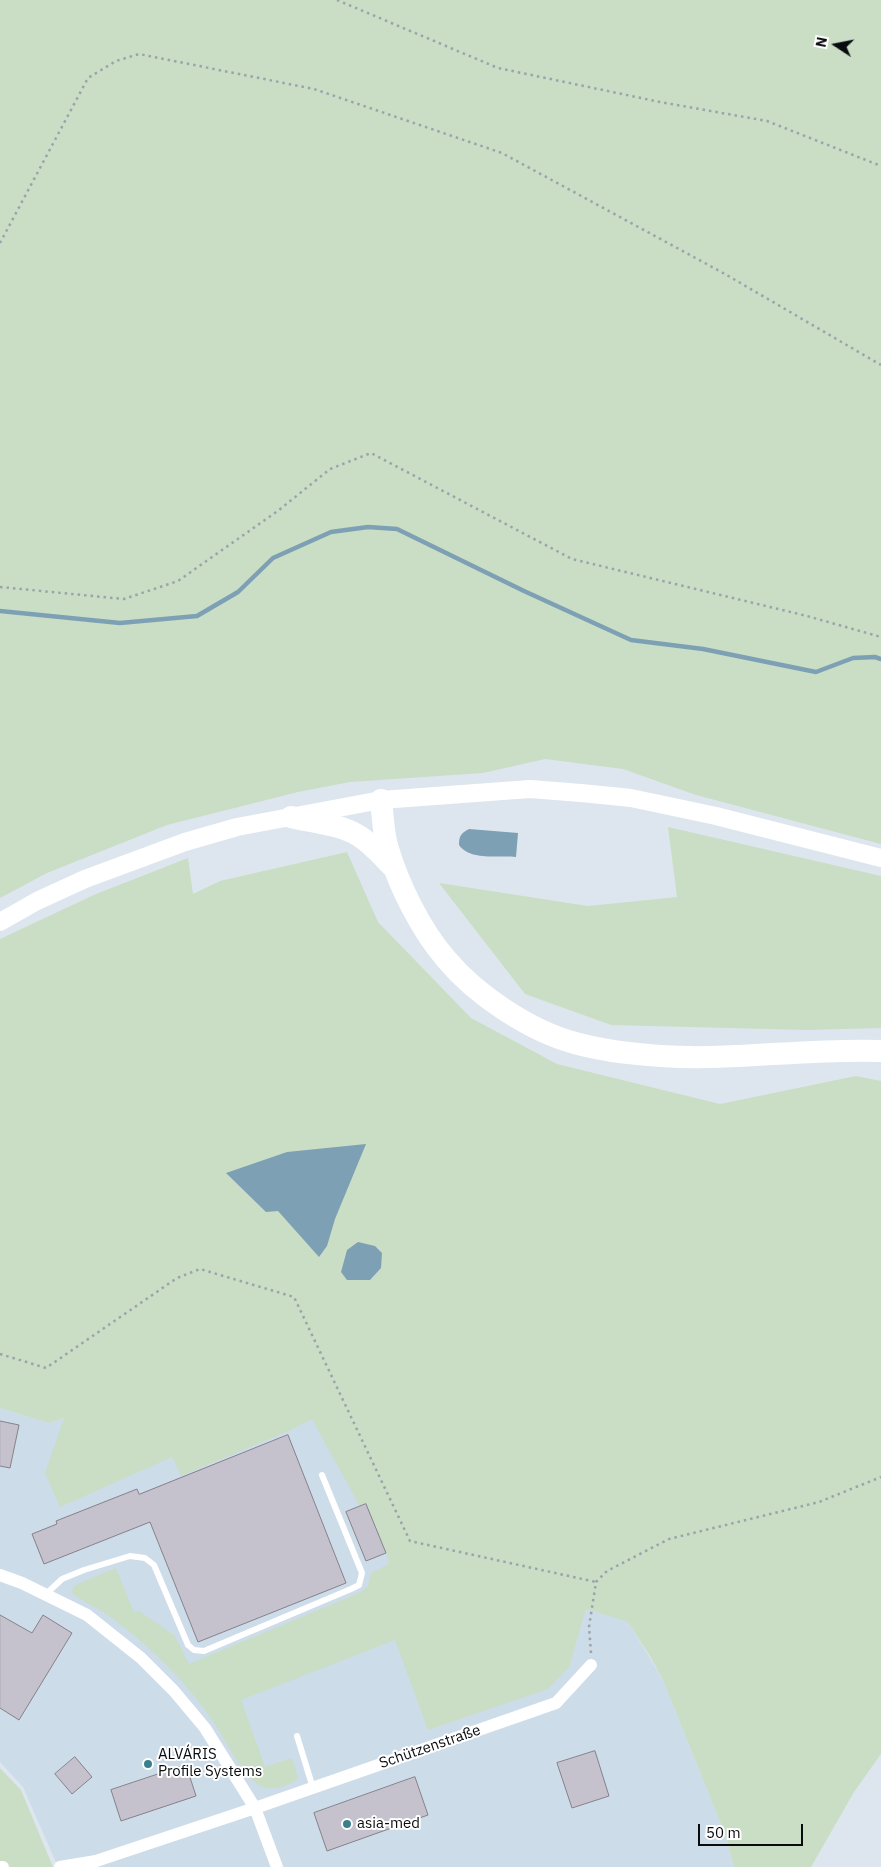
<!DOCTYPE html>
<html>
<head>
<meta charset="utf-8">
<style>
  body { margin:0 }
  #map { position:relative; width:881px; height:1867px; overflow:hidden; background:#dde6ee; font-family:"IBM Plex Sans",sans-serif }
  canvas { display:block }
  .north { position:absolute; left:811px; top:20px; width:50px; height:50px; -webkit-text-stroke:4px #fff; paint-order:stroke; rotate:281deg; font-size:14px; font-weight:700; line-height:20px; text-align:center; color:#090c0f }
  .north::after { content:''; display:block; margin:auto; width:18px; height:22px; background:#090c0f; clip-path:polygon(50% 0,100% 100%,50% 72%,0 100%) }
  .scale { position:absolute; left:698px; top:1824px; width:105px; height:22px; box-sizing:border-box; border:2px solid #090c0f; border-top:0; padding-left:6px; font-size:15px; line-height:18px; white-space:nowrap; color:#090c0f; -webkit-text-stroke:4px #fff; paint-order:stroke }
</style>
</head>
<body>
<div id="map">
<canvas width="881" height="1867"></canvas>
<div class="north">N</div>
<div class="scale">50 m</div>
</div>
<script>
const context = document.querySelector('canvas').getContext('2d');
context.lineJoin = 'round';
function fillPath(path, color) {
  context.fillStyle = color;
  context.fill(path, 'evenodd');
}
function trace(path, color, width, dash) {
  context.strokeStyle = color;
  context.lineWidth = width;
  context.lineCap = dash ? 'butt' : 'round';
  context.setLineDash(dash || []);
  context.stroke(path);
}
function drawText(font, color, halo, rows, align = 'center') {
  context.font = font + ' "IBM Plex Sans",sans-serif';
  context.lineWidth = 4;
  context.setLineDash([]);
  context.textBaseline = 'middle';
  context.strokeStyle = halo;
  context.fillStyle = color;
  for (const [text, x, y, turn = 0] of rows) {
    context.save();
    context.translate(x, y);
    context.rotate((+turn || 0) * Math.PI / 180);
    context.textAlign = isNaN(turn) ? turn : align;
    if (halo) context.strokeText(text, 0, 0);
    context.fillText(text, 0, 0);
    context.restore();
  }
}
fillPath(new Path2D(`
  M296,1341L505,1583L628,1622L663,1680L725,1834L734,1867H58L23,1787L0,1762V1408L49,1423Z`), '#cddce9');
fillPath(new Path2D(`
  M0,0H881V844L696,795L623,769L545,759L483,773L350,782L298,792L167,825L47,873L0,898Z
  M668,827L881,876V1028L807,1030L611,1025L525,994L439,883L588,906L677,897Z
  M347,852L378,922L471,1018L557,1064L720,1104L856,1076L881,1081V1754L854,1792L811,1867H734L725,1834L663,1680L651,1658L628,1622L586,1609L569,1667L548,1689L428,1730L395,1640L241,1700L265,1767L292,1758L298,1778C291,1785 273,1791 263,1787C245,1780 227,1743 217,1727C189,1684 149,1645 108,1615C97,1608 85,1602 75,1596L72,1593L73,1587L80,1583L116,1568L134,1613L139,1611L175,1636L189,1664L361,1592L368,1586L371,1573L389,1564L387,1556L312,1419L284,1433L181,1476L172,1457L60,1507L45,1473L64,1418L49,1423L0,1408V939L96,894L188,858L193,894L220,881Z
  M0,1768L21,1790L53,1867H0Z`), '#c9dec5');
fillPath(new Path2D(`
  M469,829L518,833L516,857C499,855 470,861 459,845C459,836 461,833 469,829Z
  M366,1144L335,1219L327,1246L319,1257L278,1211L266,1212L226,1173L287,1152Z
  M358,1242L375,1246L382,1253L381,1268L370,1280H347L341,1272L347,1250Z`), '#7ea0b5');
trace(new Path2D(`
  M0,611L120,623L197,616L238,592L273,558L331,532L368,527L397,529L524,591L631,640L703,649L816,672L853,658L875,657L881,659`), '#7ea0b5', 4.5);
const building = new Path2D(`
  M0,1421L19,1425L10,1468L0,1466Z
  M288,1435L346,1583L198,1642L150,1522L44,1564L32,1534L57,1524L56,1521L137,1489L139,1494Z
  M366,1504L386,1553L366,1561L346,1512Z
  M0,1615L32,1633L43,1615L72,1633L19,1720L0,1708Z
  M595,1751L609,1796L572,1808L557,1763Z
  M75,1757L92,1777L72,1794L55,1774Z
  M186,1765L196,1796L121,1821L111,1790Z
  M415,1777L428,1815L327,1851L314,1813Z`);
fillPath(building, '#c6c2cd');
trace(building, '#85828c', 1);
trace(new Path2D(`
  M337,0L498,68L660,102L767,121L881,166
  M0,243L88,78L116,61L139,54L314,89L502,153L725,274L881,365
  M0,587L124,599L178,581L279,510L330,469L371,453L572,559L807,616L881,637
  M0,1354L46,1368L177,1278L200,1269L294,1297L410,1541L596,1582
  M591,1653L589,1627L596,1582L607,1571L669,1539L819,1502L881,1477`), '#9ca3aa', 2.5, [2.5, 4]);
trace(new Path2D(`
  M46,1594L62,1579L84,1570L130,1556L145,1558L154,1565L188,1645L194,1650L204,1651L351,1589L359,1585L362,1573L322,1475
  M297,1736L313,1788`), '#fff', 6);
trace(new Path2D(`
  M0,1575L22,1583L87,1615L141,1658L174,1691L205,1728L255,1808L277,1867
  M0,1867H3
  M60,1867L96,1861L255,1808L556,1703L591,1665`), '#fff', 12);
trace(new Path2D(`
  M0,922L37,901L85,879L185,842L237,827L381,800L530,789L581,793L631,798L716,816L881,858`), '#fff', 18);
trace(new Path2D(`
  M381,800C383,816 383,834 388,849C399,886 421,930 446,959C476,995 530,1031 575,1043C603,1051 632,1054 661,1056C734,1061 808,1048 881,1051
  M291,817C312,822 340,824 359,836C372,844 382,856 393,867`), '#fff', 22);
for (const [x, y, r, color] of [
  [148,1764,5,"#3a7f8c"],
  [347,1824,5,"#3a7f8c"]
]) {
  const dot = new Path2D();
  dot.arc(x, y, r, 0, 2 * Math.PI);
  context.fillStyle = color;
  context.fill(dot);
  trace(dot, '#fff', 2);
}
drawText('15px', '#090c0f', '#fff', [
  ["Schützenstraße",430,1747,-19]
]);
drawText('15px', '#090c0f', '#fff', [
  ["ALVÁRIS",158,1755],
  ["Profile Systems",158,1772],
  ["asia-med",357,1824]
], 'left');
</script>
</body>
</html>
